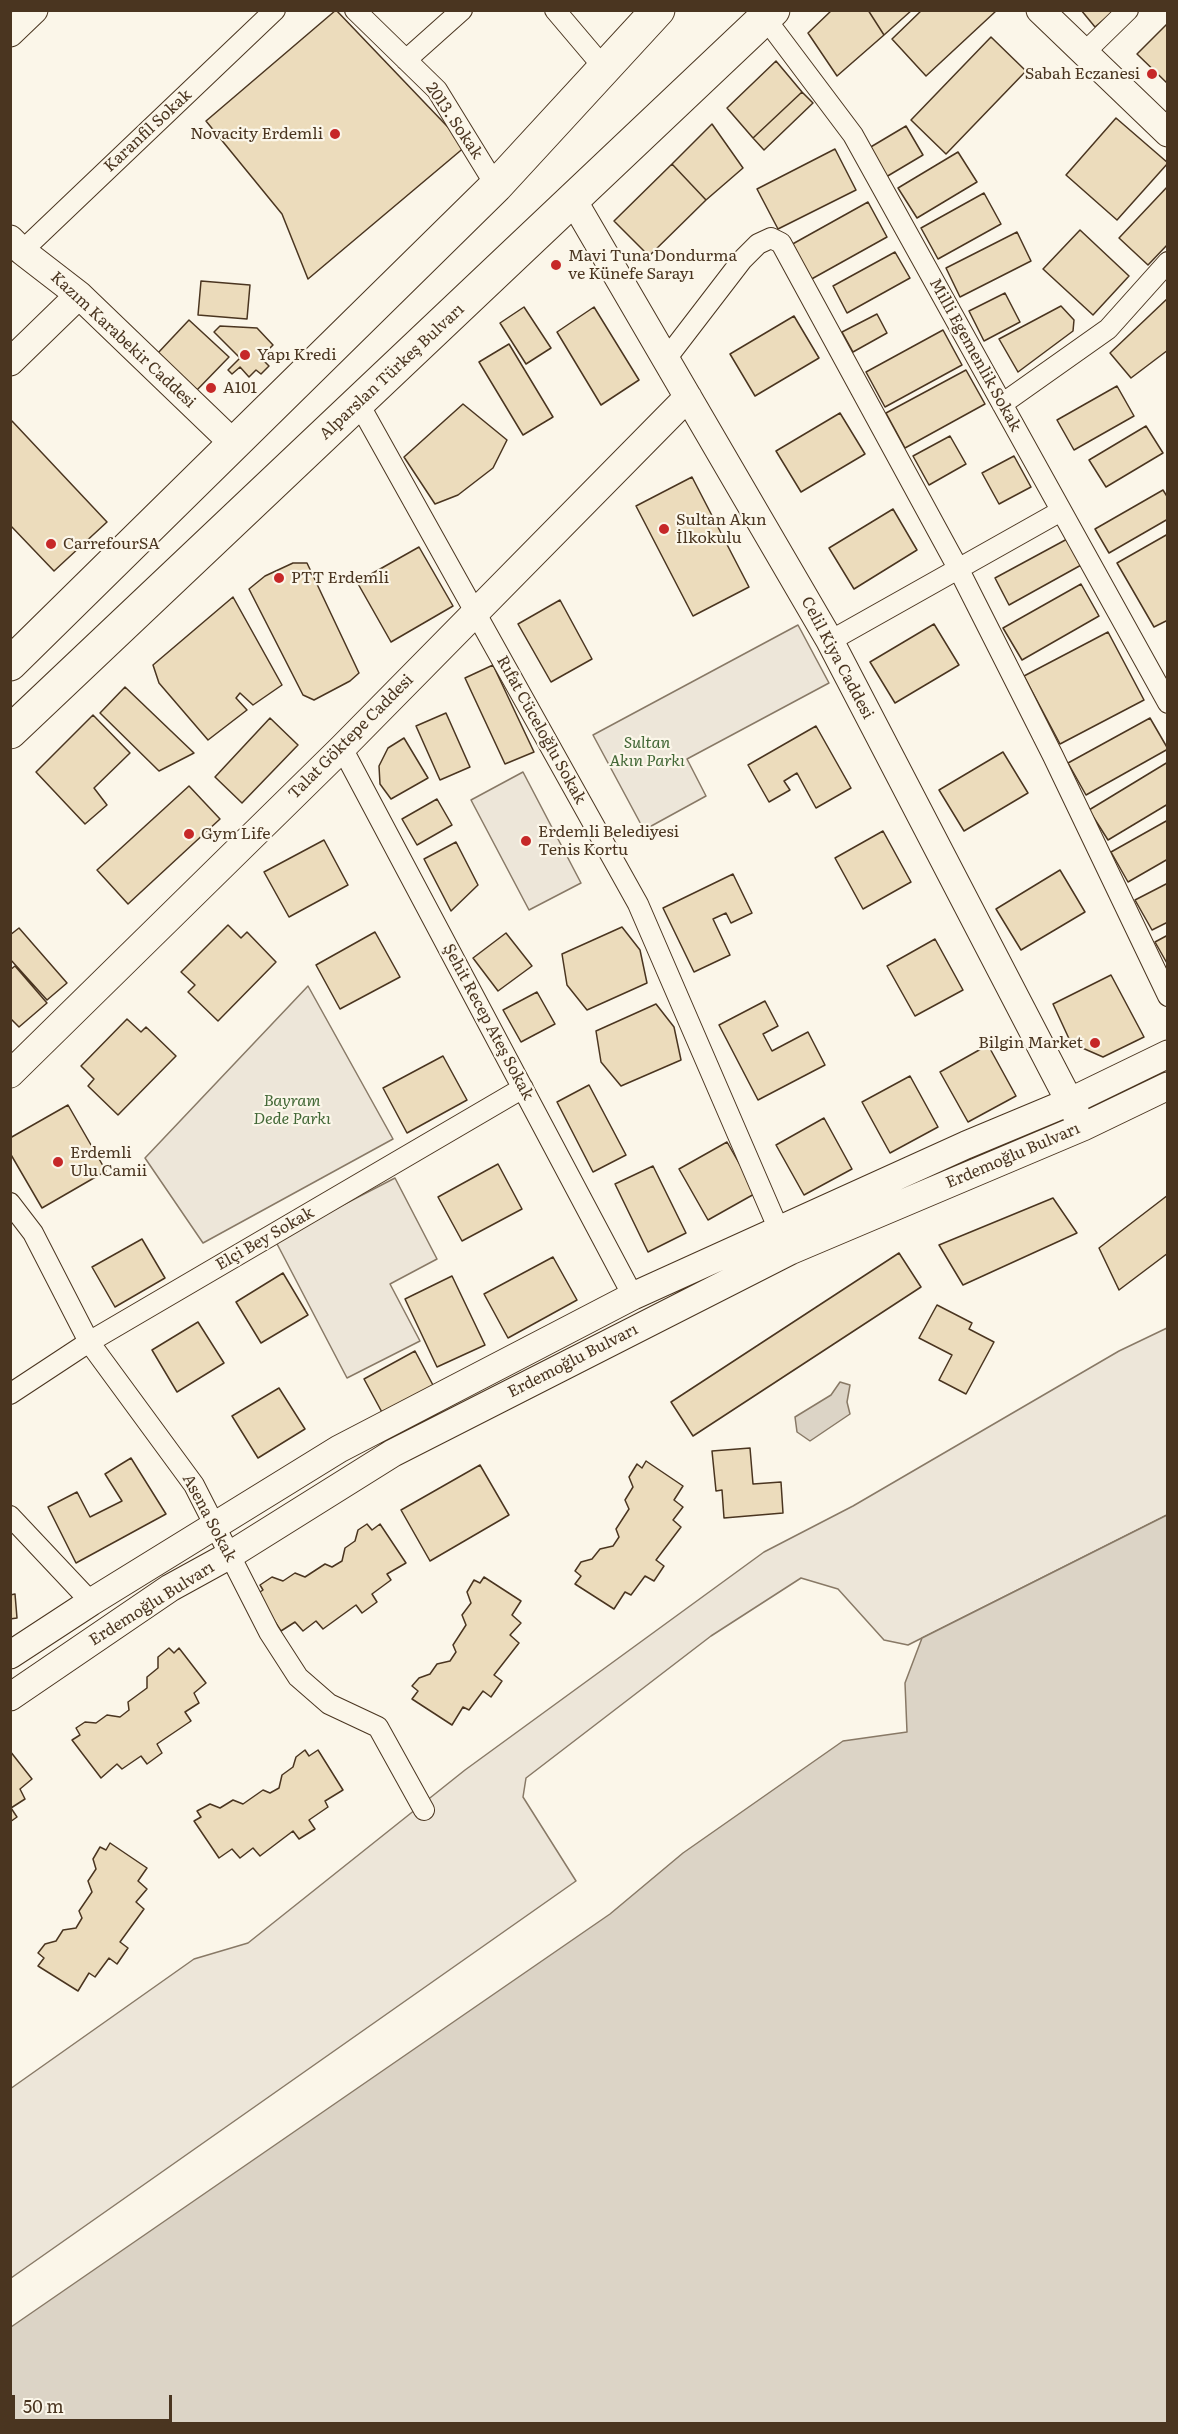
<!DOCTYPE html>
<html>
<head>
<meta charset="utf-8">
<style>
  body { margin:0 }
  #map { position:relative; width:1178px; height:2434px; overflow:hidden; background:#fbf6e9; font-family:Literata,serif }
  canvas { display:block }
  .frame { position:absolute; inset:0; border:12px solid #4a3520; pointer-events:none }
  .scale { position:absolute; left:12px; top:2395px; width:160px; height:27px; box-sizing:border-box; border:3px solid #4a3520; border-top:0; padding-left:8px; font-size:18px; line-height:21px; white-space:nowrap; color:#4a3520; -webkit-text-stroke:4px #fbf6e9; paint-order:stroke }
</style>
</head>
<body>
<div id="map">
<canvas width="1178" height="2434"></canvas>
<div class="frame"></div>
<div class="scale">50 m</div>
</div>
<script>
const context = document.querySelector('canvas').getContext('2d');
context.lineJoin = 'round';
function fillPath(path, color) {
  context.fillStyle = color;
  context.fill(path, 'evenodd');
}
function trace(path, color, width, dash) {
  context.strokeStyle = color;
  context.lineWidth = width;
  context.lineCap = dash ? 'butt' : 'round';
  context.setLineDash(dash || []);
  context.stroke(path);
}
function drawText(font, color, halo, rows, align = 'center') {
  context.font = font + ' Literata,serif';
  context.lineWidth = 4.5;
  context.setLineDash([]);
  context.textBaseline = 'middle';
  context.strokeStyle = halo;
  context.fillStyle = color;
  for (const [text, x, y, turn = 0] of rows) {
    context.save();
    context.translate(x, y);
    context.rotate((+turn || 0) * Math.PI / 180);
    context.textAlign = isNaN(turn) ? turn : align;
    if (halo) context.strokeText(text, 0, 0);
    context.fillText(text, 0, 0);
    context.restore();
  }
}
const green = new Path2D(`
  M798,625L829,683L687,759L706,796L644,830L593,735Z
  M523,772L581,883L529,910L471,800Z
  M308,986L393,1139L203,1243L145,1158Z
  M395,1178L437,1259L390,1284L420,1341L347,1378L275,1240Z
  M1167,1328V1515L908,1645L884,1640L838,1589L801,1578L711,1636L526,1778L523,1797L576,1881L11,2278L10,2089L194,1959L248,1943L465,1770L764,1552L853,1506L1119,1351Z`);
fillPath(green, '#ede6d9');
trace(green, '#887966', 1.5);
const water = new Path2D(`
  M840,1382L850,1385L847,1402L850,1414L810,1441L797,1432L795,1417L831,1395Z
  M1167,1515V2423H11V2327L610,1914L683,1853L843,1741L907,1732L905,1683L922,1638Z`);
fillPath(water, '#dcd4c6');
trace(water, '#887966', 1.5);
const building = new Path2D(`
  M336,10L466,146L308,279L282,214L206,121Z
  M832,10H868L884,35L837,76L808,33Z
  M868,10H912L884,35Z
  M922,10H995L996,11L926,76L892,39Z
  M1081,10H1115L1095,27Z
  M1168,23V84L1137,54Z
  M991,37L1026,71L946,154L911,120Z
  M776,61L802,92L753,138L727,108Z
  M802,92L813,103L764,150L753,138Z
  M1116,118L1168,163L1117,220L1066,175Z
  M712,124L743,168L706,200L672,164Z
  M906,126L923,155L886,177L869,148Z
  M835,149L856,190L778,229L757,189Z
  M958,152L977,182L917,218L898,188Z
  M672,164L706,200L649,256L614,221Z
  M1168,186V244L1148,265L1119,238Z
  M984,193L1001,224L938,259L921,228Z
  M868,202L887,237L808,281L789,246Z
  M1080,230L1129,276L1093,315L1043,269Z
  M1017,232L1031,261L960,297L946,268Z
  M895,252L910,278L847,313L833,286Z
  M201,281L250,285L247,319L198,315Z
  M1005,293L1020,322L984,341L969,311Z
  M1168,298V350L1131,378L1110,353Z
  M1061,306L1074,320L1073,331L1018,372L999,339Z
  M524,307L551,348L526,364L500,323Z
  M594,307L639,380L601,405L557,332Z
  M877,314L887,333L853,352L842,332Z
  M794,316L819,358L755,396L730,354Z
  M189,320L229,357L196,391L157,354Z
  M220,326L257,328L273,345L267,351L271,354L264,361L269,366L261,374L256,370L249,377L240,367L232,374L228,370L240,358L214,332Z
  M943,330L962,365L885,407L866,372Z
  M509,344L553,417L523,435L479,362Z
  M966,370L985,404L905,448L886,413Z
  M1117,386L1134,416L1074,450L1057,420Z
  M463,404L507,440L493,468L458,495L435,504L404,457Z
  M840,413L865,454L801,492L776,451Z
  M12,421L107,522L54,571L10,525V423Z
  M1146,426L1163,453L1106,487L1089,460Z
  M950,436L966,464L929,485L913,456Z
  M1014,456L1031,487L999,504L982,473Z
  M692,477L749,587L693,616L636,506Z
  M1163,490L1168,498V519L1109,553L1095,529Z
  M893,509L917,550L854,589L829,548Z
  M1168,534V620L1154,627L1117,563Z
  M1069,538L1083,564L1009,605L995,578Z
  M419,547L453,606L391,642L357,582Z
  M293,563H307L359,673L350,681L314,700L303,695L249,589L265,576Z
  M1081,584L1099,616L1022,660L1003,628Z
  M233,597L282,685L253,705L240,693L236,698L247,710L208,740L159,683L153,665Z
  M560,600L592,659L551,682L518,624Z
  M934,624L959,665L895,703L870,662Z
  M1108,632L1144,700L1060,744L1024,676Z
  M493,665L534,752L505,764L465,678Z
  M125,687L194,753L159,771L100,713Z
  M446,713L470,767L440,780L416,726Z
  M93,715L130,753L94,788L107,805L85,824L36,772Z
  M270,718L298,745L242,803L215,777Z
  M1150,718L1168,749L1086,795L1068,763Z
  M816,726L851,788L816,808L797,773L784,781L790,790L769,802L748,765Z
  M404,738L428,778L391,799L380,784L379,766L388,748Z
  M1003,752L1028,793L964,831L939,790Z
  M1168,762V804L1108,840L1089,810Z
  M189,786L220,819L128,904L97,870Z
  M437,799L452,825L417,845L402,819Z
  M1168,820V859L1128,882L1111,852Z
  M883,831L911,882L863,909L835,858Z
  M324,840L348,885L289,917L264,872Z
  M456,842L478,885L451,911L424,859Z
  M1060,870L1085,912L1021,950L996,909Z
  M733,874L752,913L731,923L726,913L713,919L730,955L694,972L663,908Z
  M1168,883V922L1152,930L1135,900Z
  M228,925L241,938L247,932L276,962L218,1021L188,992L195,985L181,972Z
  M622,927L640,950L647,983L587,1010L567,985L562,954Z
  M19,928L67,983L47,1000L10,959V935Z
  M375,932L400,977L340,1009L316,965Z
  M506,933L532,966L498,991L473,958Z
  M1168,935V965L1155,942Z
  M935,939L963,990L915,1016L887,966Z
  M15,966L47,1003L19,1027L10,1018V970Z
  M1111,975L1144,1037L1103,1057L1071,1043L1053,1004Z
  M537,992L555,1024L521,1042L503,1010Z
  M765,1001L778,1026L763,1034L772,1051L808,1032L825,1065L758,1100L719,1025Z
  M656,1004L674,1027L681,1060L621,1086L601,1062L596,1031Z
  M127,1019L141,1032L146,1027L176,1056L118,1115L88,1086L94,1079L81,1066Z
  M988,1045L1016,1096L968,1122L940,1072Z
  M443,1056L467,1100L407,1133L383,1088Z
  M910,1076L938,1127L890,1153L862,1102Z
  M589,1085L626,1155L593,1172L557,1102Z
  M68,1105L106,1171L42,1208L10,1153V1138Z
  M824,1118L852,1169L804,1195L776,1145Z
  M727,1142L756,1193L708,1220L679,1169Z
  M498,1164L522,1209L462,1241L438,1197Z
  M653,1166L686,1233L648,1252L615,1184Z
  M1168,1195V1253L1119,1290L1099,1248Z
  M1053,1198L1077,1233L963,1285L939,1245Z
  M142,1239L165,1278L115,1307L92,1267Z
  M899,1253L921,1287L693,1436L671,1402Z
  M553,1257L577,1300L508,1338L484,1294Z
  M283,1273L308,1315L261,1343L236,1302Z
  M452,1276L485,1345L437,1367L405,1299Z
  M937,1305L972,1323L969,1329L994,1342L966,1394L939,1380L952,1355L919,1338Z
  M198,1322L224,1363L177,1392L152,1350Z
  M415,1351L435,1389L384,1416L364,1379Z
  M279,1388L305,1429L258,1458L232,1416Z
  M750,1448L753,1484L781,1482L783,1513L724,1518L722,1490L716,1491L712,1451Z
  M131,1458L166,1514L76,1563L48,1507L77,1492L90,1517L122,1501L105,1474Z
  M646,1461L683,1486L674,1500L683,1507L673,1520L681,1527L656,1560L664,1566L654,1581L645,1576L631,1595L625,1592L614,1609L575,1584L581,1576L575,1571L581,1562L592,1559L600,1549L613,1546L619,1537L616,1529L629,1509L625,1500L633,1487L629,1477L637,1464L642,1468Z
  M480,1465L509,1515L430,1561L401,1510Z
  M367,1524L372,1530L380,1524L406,1563L387,1574L391,1580L372,1594L377,1602L362,1613L356,1605L323,1629L316,1621L303,1631L295,1622L281,1631L257,1594L263,1590L260,1585L272,1577L283,1581L295,1573L305,1577L325,1564L332,1567L342,1561L345,1548L355,1541L358,1530Z
  M484,1577L521,1601L512,1615L521,1623L510,1635L519,1643L494,1675L502,1681L491,1697L483,1691L469,1710L463,1707L452,1725L412,1699L418,1691L412,1686L419,1678L430,1674L437,1664L450,1661L456,1652L453,1645L466,1625L462,1615L471,1603L467,1592L474,1580L480,1583Z
  M15,1594L17,1618L10,1619V1595Z
  M169,1648L174,1653L179,1648L206,1683L194,1693L199,1703L185,1712L191,1721L157,1744L162,1753L147,1764L141,1756L122,1769L117,1764L101,1778L72,1740L80,1735L76,1728L85,1722L96,1723L107,1715L120,1717L129,1710L128,1702L147,1688V1677L158,1668V1657Z
  M305,1750L309,1756L318,1750L343,1790L325,1801L328,1807L309,1820L315,1829L299,1839L293,1831L260,1856L253,1848L240,1858L232,1849L219,1858L194,1821L201,1817L197,1811L210,1804L220,1808L233,1800L243,1804L263,1790L270,1793L279,1788L282,1775L293,1767L296,1757Z
  M10,1751L32,1779L20,1789L25,1799L11,1808L17,1817L10,1822Z
  M110,1843L147,1868L138,1881L147,1889L136,1902L144,1909L120,1942L128,1948L117,1964L109,1958L95,1977L89,1973L78,1991L38,1966L44,1958L38,1953L45,1944L56,1941L63,1930L76,1928L82,1918L79,1911L92,1892L88,1881L96,1869L93,1859L100,1847L106,1850Z`);
fillPath(building, '#ecdcbc');
trace(building, '#4a3520', 1.5);
const street = new Path2D(`
  M355,10L437,90L496,186
  M555,10L605,69
  M765,18L853,135L1168,703
  M1084,53L1128,10
  M406,60L462,10
  M22,251L275,10
  M666,359L742,260L758,244L771,238L781,243L959,570L1053,756L1168,996
  M359,404L638,904L779,1230
  M1002,404L1108,329L1168,262
  M830,641L1061,511
  M342,748L633,1296
  M10,1203L33,1233L89,1342L194,1485L269,1632L298,1677L329,1704L378,1727L424,1810
  M10,1394L89,1342L523,1088
  M10,1516L91,1602`);
const secondary = new Path2D(`
  M1040,10L1168,133
  M10,33L34,10
  M573,200L830,641L1077,1116
  M10,239L22,251L79,295L233,443
  M10,362L79,295
  M10,1074L342,748L688,397
  M10,1655L91,1602L339,1449L633,1296L966,1145L1069,1102L1168,1054
  M10,1697L170,1588L230,1555L393,1453L790,1251L1083,1127L1168,1086`);
const highway = new Path2D(`
  M10,664L496,186L658,10
  M10,732L773,10`);
trace(street, '#4a3520', 22);
trace(secondary, '#4a3520', 29);
trace(highway, '#4a3520', 35);
trace(street, '#fbf6e9', 20);
trace(secondary, '#fbf6e9', 27);
trace(highway, '#fbf6e9', 33);
for (const [x, y, r, color] of [
  [1152,74,6,"#c62828"],
  [335,134,6,"#c62828"],
  [556,265,6,"#c62828"],
  [245,355,6,"#c62828"],
  [211,388,6,"#c62828"],
  [664,529,6,"#c62828"],
  [51,544,6,"#c62828"],
  [279,578,6,"#c62828"],
  [189,834,6,"#c62828"],
  [526,841,6,"#c62828"],
  [1095,1043,6,"#c62828"],
  [58,1162,6,"#c62828"]
]) {
  const dot = new Path2D();
  dot.arc(x, y, r, 0, 2 * Math.PI);
  context.fillStyle = color;
  context.fill(dot);
  trace(dot, '#fbf6e9', 2);
}
drawText('16px', '#4a3520', '#fbf6e9', [
  ["Sabah Eczanesi",1140,74,"right"],
  ["Novacity Erdemli",323,134,"right"],
  ["Mavi Tuna Dondurma",568,256],
  ["ve Künefe Sarayı",568,274],
  ["Yapı Kredi",257,355],
  ["A101",223,388],
  ["Sultan Akın",676,520],
  ["İlkokulu",676,538],
  ["CarrefourSA",63,544],
  ["PTT Erdemli",291,578],
  ["Erdemli Belediyesi",538,832],
  ["Tenis Kortu",538,850],
  ["Gym Life",201,834],
  ["Bilgin Market",1083,1043,"right"],
  ["Erdemli",70,1153],
  ["Ulu Camii",70,1171]
], 'left');
drawText('16px', '#4a3520', '#fbf6e9', [
  ["2013. Sokak",454,121,56],
  ["Karanfil Sokak",148,131,-43],
  ["Kazım Karabekir Caddesi",123,340,43],
  ["Milli Egemenlik Sokak",975,355,61],
  ["Alparslan Türkeş Bulvarı",392,372,-43],
  ["Celil Kiya Caddesi",837,658,62],
  ["Rıfat Cüceloğlu Sokak",541,730,61],
  ["Talat Göktepe Caddesi",351,737,-45],
  ["Şehit Recep Ateş Sokak",488,1022,62],
  ["Erdemoğlu Bulvarı",1013,1156,-23],
  ["Elçi Bey Sokak",265,1239,-30],
  ["Erdemoğlu Bulvarı",573,1361,-27],
  ["Asena Sokak",209,1518,62],
  ["Erdemoğlu Bulvarı",152,1604,-32]
]);
drawText('italic 16px', '#436837', '#fbf6e9', [
  ["Sultan",647,743],
  ["Akın Parkı",647,761],
  ["Bayram",292,1101],
  ["Dede Parkı",292,1119]
]);
</script>
</body>
</html>
